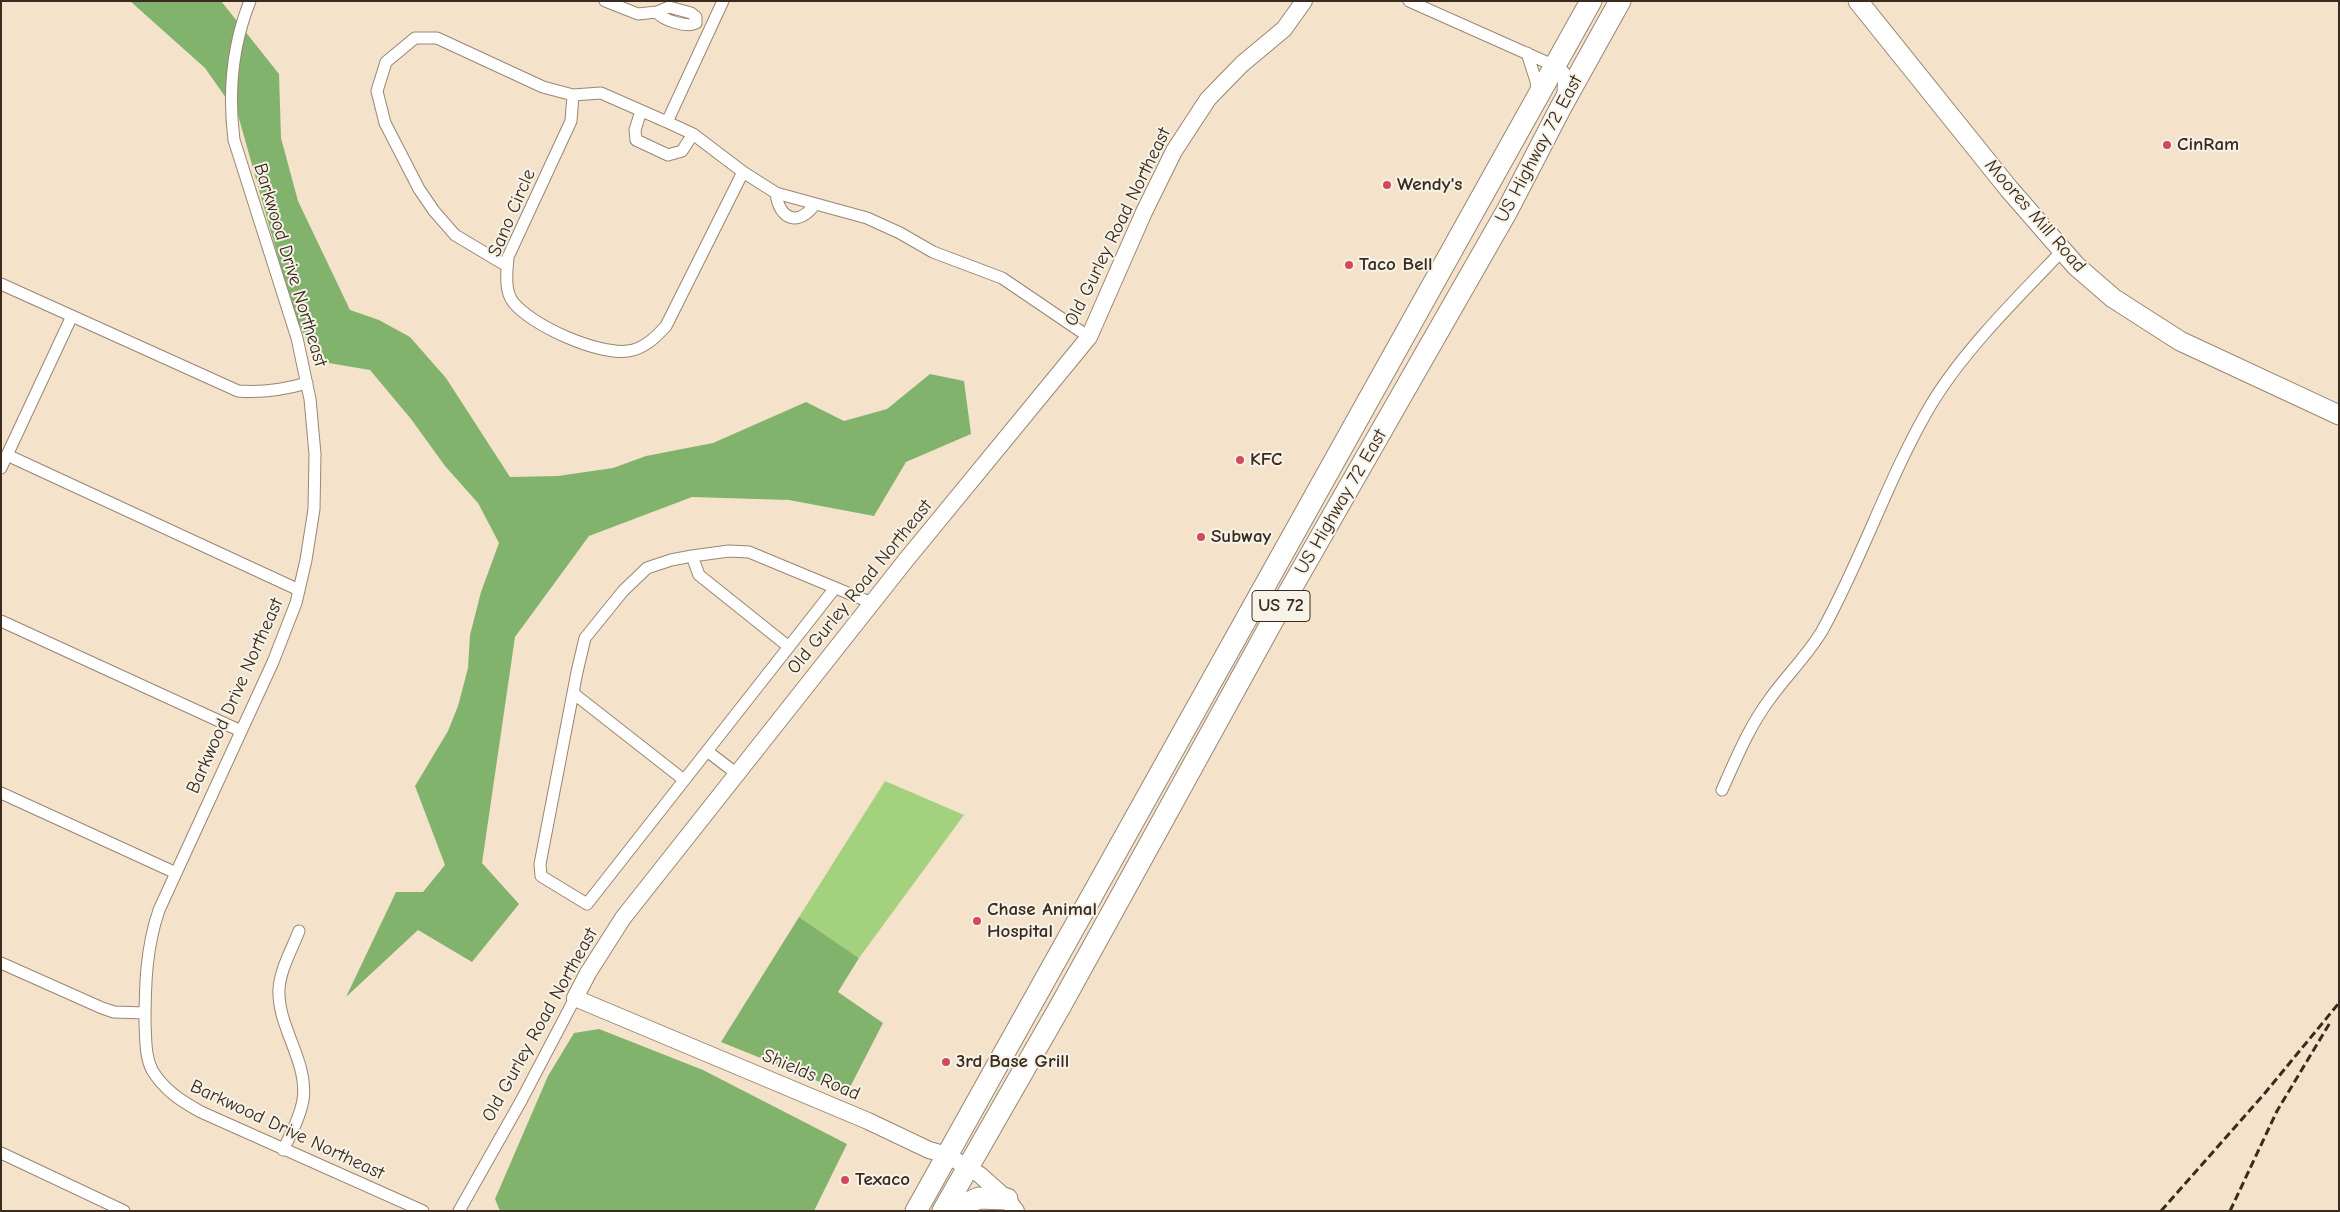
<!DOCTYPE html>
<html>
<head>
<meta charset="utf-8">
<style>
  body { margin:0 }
  #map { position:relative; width:2340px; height:1212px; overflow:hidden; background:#f4e3ca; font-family:"Comic Neue",sans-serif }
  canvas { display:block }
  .frame { position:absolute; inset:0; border:2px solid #3b2a1e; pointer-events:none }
</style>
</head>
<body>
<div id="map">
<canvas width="2340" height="1212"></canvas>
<div class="frame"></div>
</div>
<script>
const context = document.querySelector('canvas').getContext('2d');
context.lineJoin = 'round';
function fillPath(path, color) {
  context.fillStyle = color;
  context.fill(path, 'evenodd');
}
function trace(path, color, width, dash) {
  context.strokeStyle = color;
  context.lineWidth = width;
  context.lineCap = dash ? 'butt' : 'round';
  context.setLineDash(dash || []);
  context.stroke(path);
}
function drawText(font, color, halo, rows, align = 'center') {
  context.font = font + ' "Comic Neue",sans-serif';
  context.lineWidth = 4;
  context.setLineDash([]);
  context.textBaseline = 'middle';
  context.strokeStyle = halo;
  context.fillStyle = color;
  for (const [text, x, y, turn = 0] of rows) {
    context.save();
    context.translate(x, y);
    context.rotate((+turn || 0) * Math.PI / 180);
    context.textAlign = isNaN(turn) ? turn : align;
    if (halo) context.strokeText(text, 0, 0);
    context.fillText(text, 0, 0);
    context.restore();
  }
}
fillPath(new Path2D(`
  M885,781L964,815L859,958L799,917Z`), '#a3d17e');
fillPath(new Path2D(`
  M130,1H221L279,74L281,138L298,201L350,310L379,320L410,337L446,378L510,477L558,476L613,468L646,456L713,443L806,402L844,421L887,409L930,374L964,381L971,434L906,462L874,516L789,500L692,497L589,536L515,637L482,863L519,904L472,962L418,930L346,997L396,892H423L445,865L415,786L448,731L458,706L468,668L470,635L481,592L499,543L478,503L445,466L411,419L370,370L317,361L294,314L238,115L205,68Z
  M799,917L859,958L838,992L883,1023L847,1093L721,1042Z
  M599,1029L703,1070L847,1144L814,1211H500L495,1199L548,1076L574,1033Z`), '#82b36d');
const street = new Path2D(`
  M250,1C232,46 228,92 234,140L297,338L310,399L315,454L314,509L306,560L296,603L273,662L159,910C146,948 145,985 145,1024C146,1040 145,1056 152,1070C164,1090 181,1101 201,1112L423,1211
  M605,1L638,14L657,12
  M1409,1L1555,66L1564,72L1563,92
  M669,7L691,13L696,17V23C687,28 662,20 657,12Z
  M1527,53L1536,81L1537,93
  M573,95L571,121L508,257C507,271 504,290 513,302C532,326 598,355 628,351C644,349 656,337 666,326L743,172
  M641,111L635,130L636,140L668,155L682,151L693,134
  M667,122L723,1
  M776,193C779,220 799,227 815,204
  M507,266L455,235L434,211L419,189L385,123L377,91L386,62L415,38H437L543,87L573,95L601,93L667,122L693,134L743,172L776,193L867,218L900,233L933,252L1002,278L1089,337
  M1,284L238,391C263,393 283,390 307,383
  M7,455L299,590
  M1,468L72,316
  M692,556L699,575L789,647
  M835,588L587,904L541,876L540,864L577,672L585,638L623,591L647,568L671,560L692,556L729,551L749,552L872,603
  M1,621L241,731
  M573,693L684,780
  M707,751L737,774
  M1722,790C1736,759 1749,727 1769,700C1786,676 1807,656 1822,631C1863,557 1889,475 1932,403C1965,349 2018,297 2062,251
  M1,793L176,873
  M1,963L102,1008L114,1012L145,1013
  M283,1150C291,1134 300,1117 303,1100C309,1062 277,1027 279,989C280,970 292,949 299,931
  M1,1153L124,1211
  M459,1211L521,1101L575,998`);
const secondary = new Path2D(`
  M1016,1211L1007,1199L980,1175L947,1155L929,1150L868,1121L575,998L588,973L623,918L906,560L1089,337L1144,212L1174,151L1208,99L1242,64L1284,29L1304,1`);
const primary = new Path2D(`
  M1858,1L2009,189L2076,266L2113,298L2180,341L2339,415`);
const highway = new Path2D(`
  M916,1211L1591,1
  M943,1211L1061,1005L1272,622L1507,211L1561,107L1620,1
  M949,1211L979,1198L1007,1199`);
trace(street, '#988674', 13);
trace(secondary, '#988674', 18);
trace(primary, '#988674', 21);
trace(highway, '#988674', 23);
trace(street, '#fff', 11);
trace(secondary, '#fff', 16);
trace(primary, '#fff', 19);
trace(highway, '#fff', 21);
trace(new Path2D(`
  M2161,1211L2265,1093L2339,1003
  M2230,1211L2277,1111L2331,1021`), '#3b2a1e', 3, [8, 4]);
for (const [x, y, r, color] of [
  [2167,145,5,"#d1495b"],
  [1387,185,5,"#d1495b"],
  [1349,265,5,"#d1495b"],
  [1240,460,5,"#d1495b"],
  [1201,537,5,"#d1495b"],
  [977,921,5,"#d1495b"],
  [946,1062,5,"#d1495b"],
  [845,1180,5,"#d1495b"]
]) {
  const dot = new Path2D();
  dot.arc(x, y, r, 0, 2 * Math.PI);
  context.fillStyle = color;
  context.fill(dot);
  trace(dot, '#f7f3e8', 2);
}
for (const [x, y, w] of [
  [1281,606,58]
]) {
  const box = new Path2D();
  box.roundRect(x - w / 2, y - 15.5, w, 31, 4);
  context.fillStyle = '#f7f3e8';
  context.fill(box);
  trace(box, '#3b2a1e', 1);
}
drawText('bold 18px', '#3b2a1e', null, [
  ["US 72",1281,606]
]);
drawText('bold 19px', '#3b2a1e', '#f7f3e8', [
  ["CinRam",2177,145],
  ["Wendy's",1397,185],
  ["Taco Bell",1359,265],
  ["KFC",1250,460],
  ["Subway",1211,537],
  ["Chase Animal",987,910],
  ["Hospital",987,932],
  ["3rd Base Grill",956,1062],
  ["Texaco",855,1180]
], 'left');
drawText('19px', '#3b2a1e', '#f7f3e8', [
  ["US Highway 72 East",1539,149,-62],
  ["Sano Circle",512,213,-67],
  ["Moores Mill Road",2035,216,49],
  ["Old Gurley Road Northeast",1118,227,-64],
  ["Barkwood Drive Northeast",290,265,73],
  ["US Highway 72 East",1341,502,-60],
  ["Old Gurley Road Northeast",860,587,-51],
  ["Barkwood Drive Northeast",235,696,-66],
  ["Old Gurley Road Northeast",540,1025,-61],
  ["Shields Road",811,1075,23],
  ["Barkwood Drive Northeast",287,1130,25]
]);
</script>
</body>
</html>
